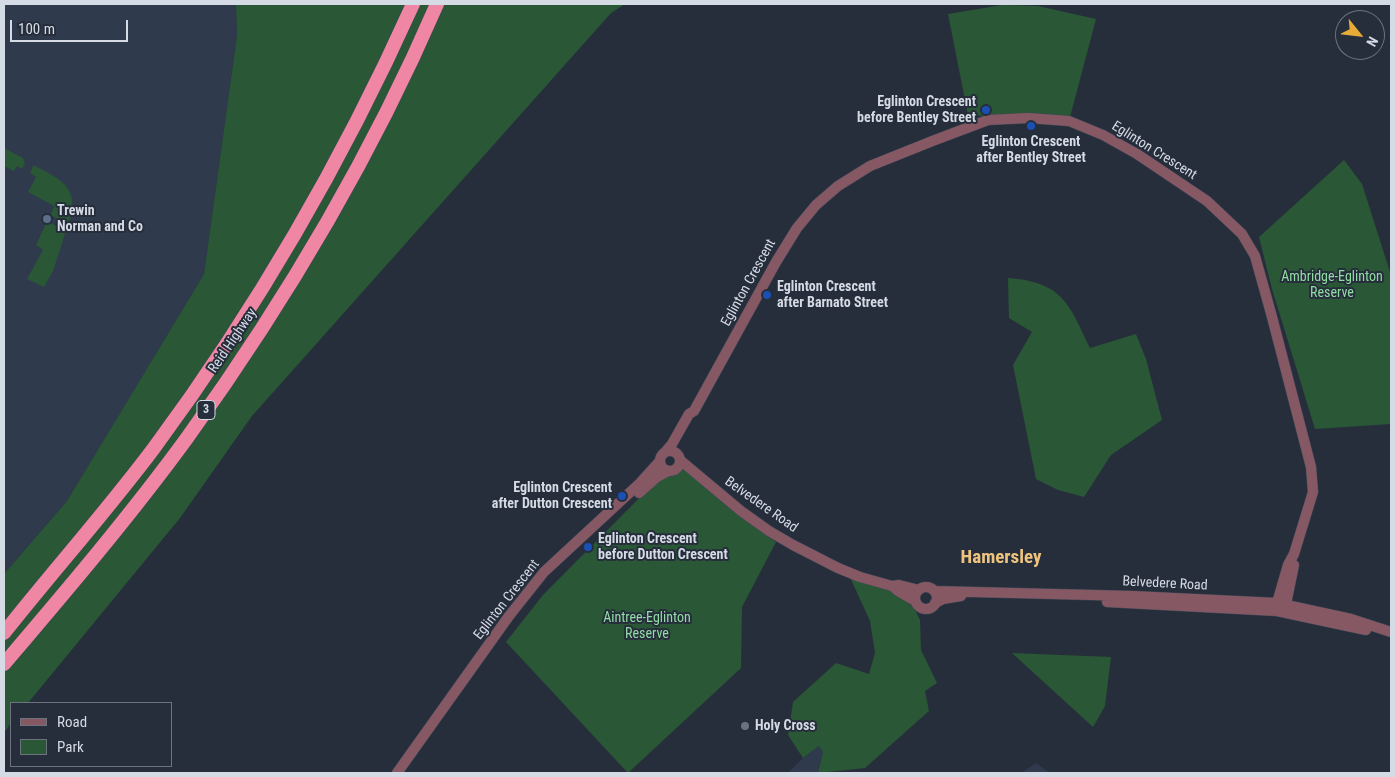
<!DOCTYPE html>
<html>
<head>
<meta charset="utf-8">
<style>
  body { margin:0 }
  #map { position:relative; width:1395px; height:777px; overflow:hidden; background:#262e3c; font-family:"Roboto Condensed",sans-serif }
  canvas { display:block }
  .frame { position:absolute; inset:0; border:5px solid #d5dbe4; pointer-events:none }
  .legend { position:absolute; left:10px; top:702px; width:162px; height:65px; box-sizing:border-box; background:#262e3c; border:1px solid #6c737f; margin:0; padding:6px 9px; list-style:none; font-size:15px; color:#d5dbe4 }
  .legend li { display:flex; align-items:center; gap:10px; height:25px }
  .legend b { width:25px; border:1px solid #6c737f }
  .north { position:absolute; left:1335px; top:10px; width:50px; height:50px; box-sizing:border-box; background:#262e3c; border:1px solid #6c737f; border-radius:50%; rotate:119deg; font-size:14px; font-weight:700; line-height:20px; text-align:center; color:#d5dbe4 }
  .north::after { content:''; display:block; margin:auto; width:18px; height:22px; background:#e8ab37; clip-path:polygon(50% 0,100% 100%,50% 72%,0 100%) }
  .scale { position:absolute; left:10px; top:20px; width:118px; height:22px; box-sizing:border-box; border:2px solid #d5dbe4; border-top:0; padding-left:6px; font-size:15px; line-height:18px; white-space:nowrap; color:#d5dbe4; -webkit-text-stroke:4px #262e3c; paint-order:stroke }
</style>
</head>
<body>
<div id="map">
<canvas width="1395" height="777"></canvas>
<div class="frame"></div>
<ul class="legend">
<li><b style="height:6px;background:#865864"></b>Road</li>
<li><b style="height:14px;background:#2a5735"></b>Park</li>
</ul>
<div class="north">N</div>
<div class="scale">100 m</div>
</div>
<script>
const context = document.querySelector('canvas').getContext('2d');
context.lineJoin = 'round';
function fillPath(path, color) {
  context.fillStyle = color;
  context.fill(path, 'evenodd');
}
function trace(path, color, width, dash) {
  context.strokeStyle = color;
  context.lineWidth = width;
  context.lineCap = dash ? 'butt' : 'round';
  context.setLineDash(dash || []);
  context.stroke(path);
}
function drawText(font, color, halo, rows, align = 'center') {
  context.font = font + ' "Roboto Condensed",sans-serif';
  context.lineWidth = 4;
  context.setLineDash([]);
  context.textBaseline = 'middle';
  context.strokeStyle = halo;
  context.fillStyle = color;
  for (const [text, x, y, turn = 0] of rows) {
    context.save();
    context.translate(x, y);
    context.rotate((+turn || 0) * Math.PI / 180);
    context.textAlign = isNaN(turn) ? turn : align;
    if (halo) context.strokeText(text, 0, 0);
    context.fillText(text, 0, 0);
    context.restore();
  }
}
fillPath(new Path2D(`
  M4,4H236L237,35L204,274L67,501L4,574Z
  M819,746L823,752L818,773H788L803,758Z
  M1036,763L1050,773H1021Z`), '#2f3a4c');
fillPath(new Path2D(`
  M236,4H625L611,13L252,416L180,518L28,703H11V723L4,733V574L67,501L204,274L237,35Z
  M1002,5L1038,6L1096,19L1069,121L968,115L948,14Z
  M4,148L23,158L25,163L22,169L17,166L14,171L4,166Z
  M1344,160L1362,184L1391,275V424L1315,429L1272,289L1259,237Z
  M33,166H35C53,175 76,185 72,209C71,216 71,221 65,223L51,215L54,206L28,192L36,177L30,173Z
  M47,221L65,231V234L53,271L44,287L27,279L43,250L36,245Z
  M1008,278C1063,282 1069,304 1090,348L1136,334L1146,359L1162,420L1111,455L1084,497L1058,490L1036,479L1013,365L1032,332L1009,318Z
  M677,460L776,542L742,607L741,668L628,773L506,642L543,595Z
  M848,573L890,589L914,608L920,620L921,650L937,683L925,691L929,711L865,768L818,773L823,752L819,746L803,758L788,735L793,702L836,663L869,674L875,653L870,621Z
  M1012,653L1111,657L1105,706L1093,727Z`), '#2a5735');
const tertiary = new Path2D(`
  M660 461a10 10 0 1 1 20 0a10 10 0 1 1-20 0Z
  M666,451L672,444L689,414L694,411L776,262L797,228L816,205L838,186L870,166L935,140L988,120L1028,118L1069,121L1103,135L1137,154L1207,201L1242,234L1255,256L1272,317L1311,467L1313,492L1294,554L1288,565L1277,603V611
  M680,460L741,511L769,531L793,545L838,568L860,577L892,586L899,585L919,590
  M639,493L657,477L668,471
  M892,586L898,591L915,601
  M915 598a11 11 0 1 1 22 0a11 11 0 1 1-22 0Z
  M934,591L1132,596L1277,603L1351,619L1391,632
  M1107,602L1277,611L1366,630
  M935,603L943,599L961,596
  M1285,609L1294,565
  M397,773L509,616L544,572L639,484L659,462`);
const trunk = new Path2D(`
  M4,633C53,571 106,512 154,448C256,310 343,160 413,4
  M4,664C67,590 130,516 187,438C285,302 371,157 437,4`);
trace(tertiary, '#424a57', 11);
trace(trunk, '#424a57', 15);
trace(tertiary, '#865864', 10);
trace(trunk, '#ee86a4', 14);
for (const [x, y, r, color] of [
  [986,110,5,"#1a4fb4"],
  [1031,126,5,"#1a4fb4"],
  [47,219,5,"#5c6f8a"],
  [767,295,5,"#1a4fb4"],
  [622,496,5,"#1a4fb4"],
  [588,547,5,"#1a4fb4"],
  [745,726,5,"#6b7280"]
]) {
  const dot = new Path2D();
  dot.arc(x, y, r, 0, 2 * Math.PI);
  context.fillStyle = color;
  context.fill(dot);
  trace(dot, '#262e3c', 2);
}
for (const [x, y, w] of [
  [206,410,18]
]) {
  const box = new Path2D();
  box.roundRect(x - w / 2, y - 9.5, w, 19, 4);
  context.fillStyle = '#262e3c';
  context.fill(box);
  trace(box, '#d5dbe4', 1);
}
drawText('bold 12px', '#d5dbe4', null, [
  ["3",206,410]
]);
drawText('bold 14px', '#d5dbe4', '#262e3c', [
  ["Eglinton Crescent",976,102,"right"],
  ["before Bentley Street",976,118,"right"],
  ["Eglinton Crescent",1031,142,"center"],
  ["after Bentley Street",1031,158,"center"],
  ["Trewin",57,211],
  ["Norman and Co",57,227],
  ["Eglinton Crescent",777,287],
  ["after Barnato Street",777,303],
  ["Eglinton Crescent",612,488,"right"],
  ["after Dutton Crescent",612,504,"right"],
  ["Eglinton Crescent",598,539],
  ["before Dutton Crescent",598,555],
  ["Holy Cross",755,726]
], 'left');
drawText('14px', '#d5dbe4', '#262e3c', [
  ["Eglinton Crescent",1154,151,32],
  ["Eglinton Crescent",749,283,-61],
  ["Reid Highway",233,341,-56],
  ["Belvedere Road",761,505,35],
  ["Belvedere Road",1165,584,3],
  ["Eglinton Crescent",507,600,-52]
]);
drawText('14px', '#91dca2', '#262e3c', [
  ["Ambridge-Eglinton",1332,277],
  ["Reserve",1332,293],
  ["Aintree-Eglinton",647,618],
  ["Reserve",647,634]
]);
drawText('bold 19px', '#edc37d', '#262e3c', [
  ["Hamersley",1001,558]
]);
</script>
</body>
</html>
